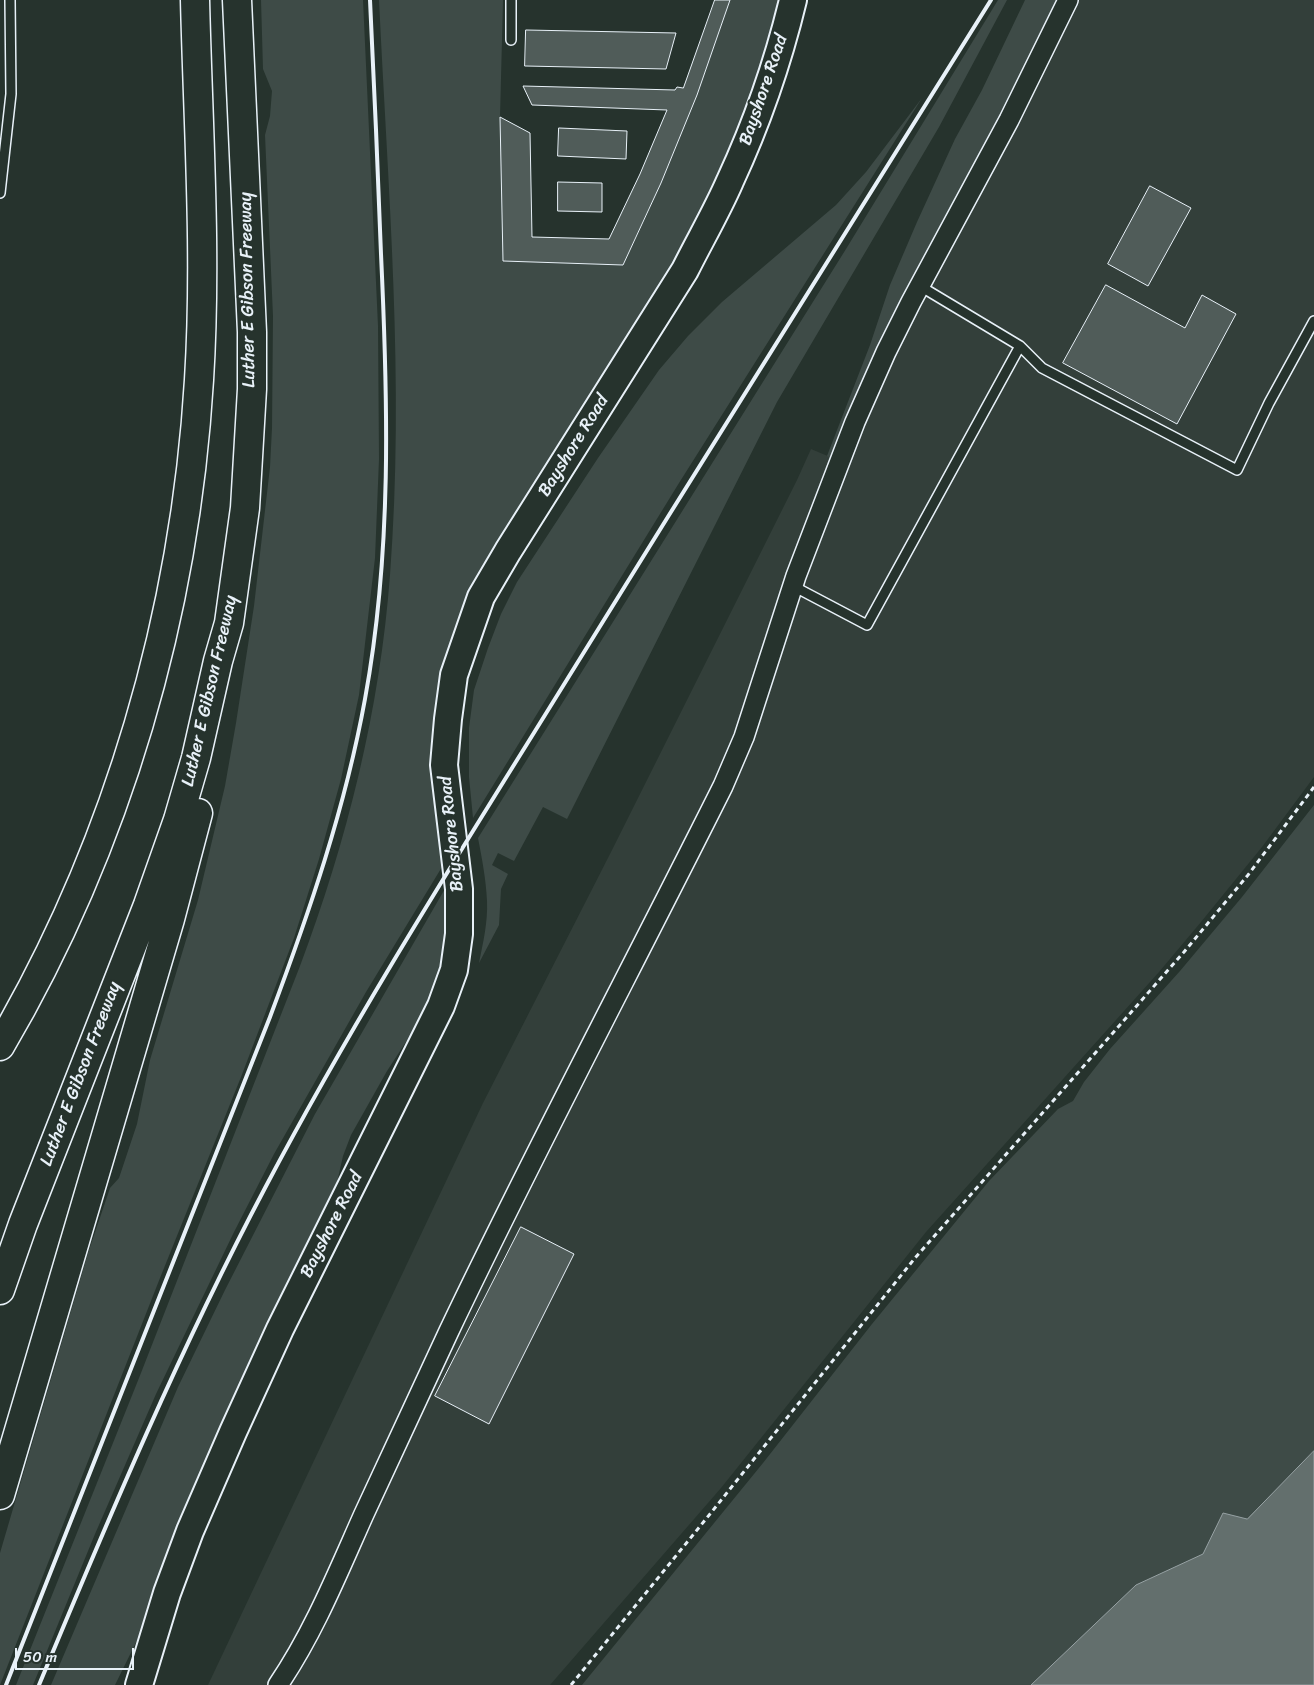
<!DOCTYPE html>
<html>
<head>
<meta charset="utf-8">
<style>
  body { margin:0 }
  #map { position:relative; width:1314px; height:1685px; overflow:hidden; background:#26332d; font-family:Sriracha,sans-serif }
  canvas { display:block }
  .scale { position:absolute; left:15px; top:1648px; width:119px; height:22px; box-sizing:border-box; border:2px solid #e8f1f8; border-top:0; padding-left:6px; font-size:15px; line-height:18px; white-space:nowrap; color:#e8f1f8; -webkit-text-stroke:4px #26332d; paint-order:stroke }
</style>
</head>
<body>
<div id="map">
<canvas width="1314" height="1685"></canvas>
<div class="scale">50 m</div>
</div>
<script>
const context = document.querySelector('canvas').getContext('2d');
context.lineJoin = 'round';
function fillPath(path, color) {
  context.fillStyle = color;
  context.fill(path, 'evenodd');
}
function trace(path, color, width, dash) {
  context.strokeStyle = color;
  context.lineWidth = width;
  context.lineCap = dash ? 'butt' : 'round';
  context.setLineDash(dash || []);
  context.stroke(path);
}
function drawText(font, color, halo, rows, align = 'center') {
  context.font = font + ' Sriracha,sans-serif';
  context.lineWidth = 4.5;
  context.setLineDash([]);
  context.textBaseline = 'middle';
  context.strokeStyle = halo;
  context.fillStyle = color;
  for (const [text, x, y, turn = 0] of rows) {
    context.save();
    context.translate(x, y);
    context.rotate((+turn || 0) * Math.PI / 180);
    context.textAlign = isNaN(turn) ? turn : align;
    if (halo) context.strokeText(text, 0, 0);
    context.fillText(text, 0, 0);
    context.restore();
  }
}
fillPath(new Path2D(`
  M1060,0H1314V777L1262,847L1201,922L1159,972L926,1232L721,1488L550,1685H208L483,1103L610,854L797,480L811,449L830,457L881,341Z`), '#333f3a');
fillPath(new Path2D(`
  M261,0H363L378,326L379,459L375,558L359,695L341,779L319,859L294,938L241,1077L160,1278L0,1685V1553L88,1253L110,1188L119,1178L137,1124L150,1060L198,900L225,786L236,723L254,606L270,467L272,428L273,316L265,135L270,116L272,91L263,69Z
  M379,0H503L500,117L503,261L623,265C666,179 699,90 730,0H779L751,96L727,156L678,260L467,615L445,862L366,992L274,1154L234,1232L156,1394L95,1534L33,1685H16L139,1378L300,966C347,841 380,709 390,575C405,383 388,191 379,0Z
  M998,0H1007L939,127L777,402L567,819L543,807L514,861L498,853L492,865L508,874L501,889L499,925L479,963C483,943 488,922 487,901C486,879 482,859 478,838L846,249Z
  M1025,0H1060L1010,100L881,341L830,458L827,456L870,345L890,285L917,222L955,139L982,90Z
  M922,98L679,483L473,818L469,777V728L474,690L488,648L501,614L517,582L598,458L659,370L688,336L722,302L836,205L866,172Z
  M1314,805V1451L1247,1519L1223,1513L1203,1554L1136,1585L1031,1685H582L763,1463L872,1324L989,1181L1058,1109L1073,1101L1084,1082L1110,1049L1180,971L1242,897Z
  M450,880L447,950L426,1011L387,1071L351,1135L343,1156L333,1200L149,1616L115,1685H51L178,1387L225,1290L315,1114Z`), '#3e4b47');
const water = new Path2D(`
  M1314,1451V1685H1031L1136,1585L1203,1554L1223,1513L1247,1519Z`);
fillPath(water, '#636f6d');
trace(water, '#98a3a5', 1);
const building = new Path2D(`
  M715,0H730L697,95L661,183L623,265L503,261L500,117L530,133L532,237L609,239L640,174L667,110L532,105L523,86L675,90L677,87L683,88Z
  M526,30L676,33L666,69L525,66Z
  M559,128L627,131L626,159L558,156Z
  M558,182L602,183V212L558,211Z
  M1150,186L1191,208L1148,286L1108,264Z
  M1106,285L1185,328L1202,295L1236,314L1177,424L1063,363Z
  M521,1227L574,1254L489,1424L435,1396Z`);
fillPath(building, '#505c59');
trace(building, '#e8f1f8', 1);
const lane = new Path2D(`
  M511,40V0
  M0,193L11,94L10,0
  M1020,346L1042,368L1237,470L1269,403L1314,321
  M793,586L867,625L1020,346L920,286`);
const street = new Path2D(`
  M278,1685C314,1632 338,1572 364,1514C392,1453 421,1392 449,1331C536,1148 632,968 723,786L744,737L796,576L855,422L886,352L911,302L1009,120L1068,0`);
const secondary = new Path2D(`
  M139,1685L167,1593L190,1531L233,1432L280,1329L441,1006L454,970L459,934V889L444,765L448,719L454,675L481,597L508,551L685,270C700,240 717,211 730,181C757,123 778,62 793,0`);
const highway = new Path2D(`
  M0,1046C118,845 185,613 199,380C207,254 198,126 195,0
  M0,1290L23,1224L148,905L178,820L196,758L218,661L229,623L245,508L252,389V332L237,0
  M0,1495L170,919L198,813`);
trace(lane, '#e8f1f8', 12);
trace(street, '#e8f1f8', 22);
trace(secondary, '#e8f1f8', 30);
trace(highway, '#e8f1f8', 31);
trace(new Path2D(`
  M571,1685L710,1514L915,1258L1184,952L1248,875L1314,787`), '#e8f1f8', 3, [5, 4]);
trace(lane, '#26332d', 9);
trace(street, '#26332d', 19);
trace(secondary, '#26332d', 26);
trace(highway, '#26332d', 28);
trace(new Path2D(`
  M6,1685L270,1017C309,913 345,809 365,699C392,552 388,403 381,254C378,169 374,85 370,0
  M39,1685C109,1517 180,1349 265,1188C345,1036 436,890 527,744C680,495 837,249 991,0`), '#e8f1f8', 4);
drawText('18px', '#e8f1f8', '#26332d', [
  ["Bayshore Road",764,90,-71],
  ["Luther E Gibson Freeway",248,290,-91],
  ["Bayshore Road",574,446,-58],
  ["Luther E Gibson Freeway",210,691,-77],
  ["Bayshore Road",452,834,-96],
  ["Luther E Gibson Freeway",81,1074,-69],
  ["Bayshore Road",332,1225,-63]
]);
</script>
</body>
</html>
